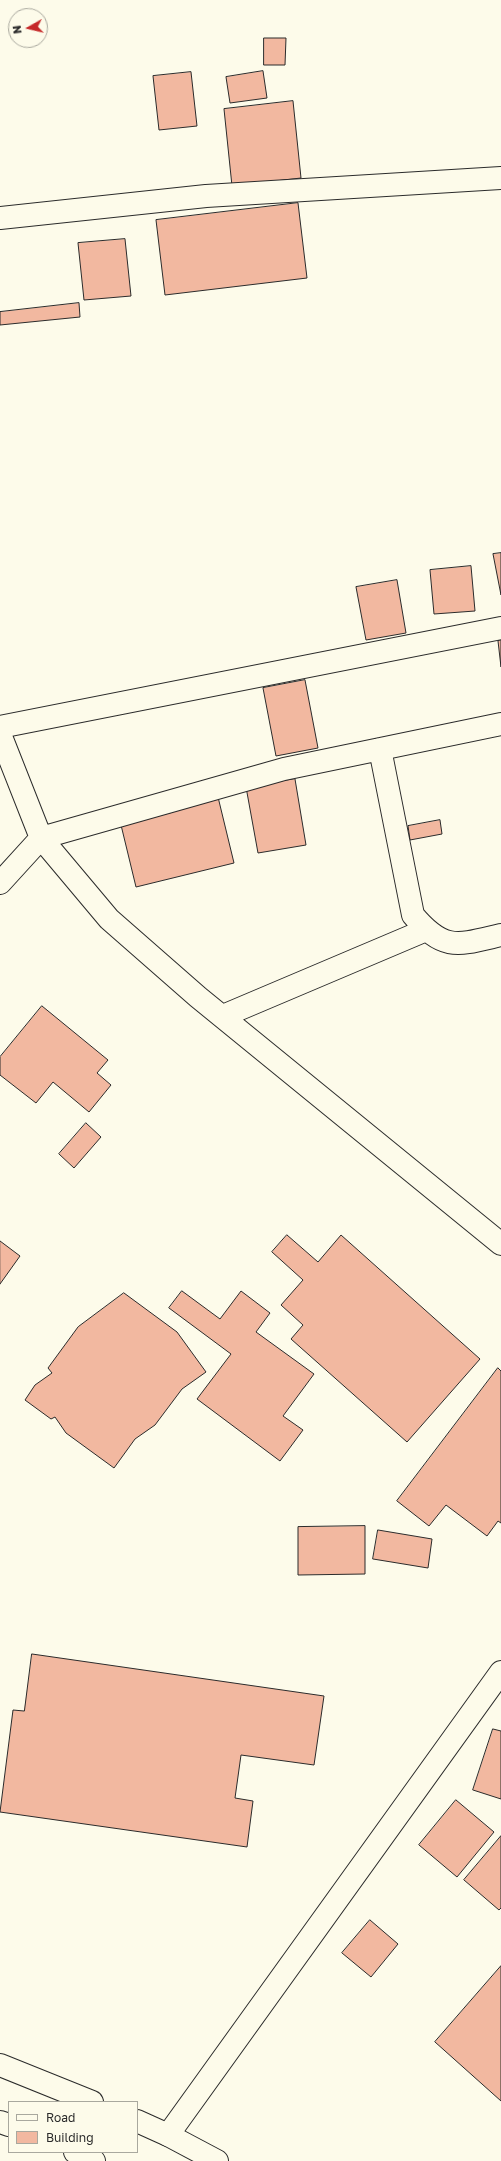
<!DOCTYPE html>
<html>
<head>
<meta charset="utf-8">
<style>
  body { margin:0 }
  #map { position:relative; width:501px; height:2161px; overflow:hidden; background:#fdfbea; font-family:"Golos Text",sans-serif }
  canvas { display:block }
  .legend { position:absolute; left:8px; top:2101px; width:130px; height:52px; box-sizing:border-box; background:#fdfbea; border:1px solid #a9a89e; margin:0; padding:5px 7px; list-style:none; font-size:12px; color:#2b2b2b }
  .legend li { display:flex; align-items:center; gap:8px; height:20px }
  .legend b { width:20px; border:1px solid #a9a89e }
  .north { position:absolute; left:8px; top:8px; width:40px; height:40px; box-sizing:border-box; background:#fdfbea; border:1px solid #a9a89e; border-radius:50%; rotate:262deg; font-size:11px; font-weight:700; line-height:16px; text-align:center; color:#2b2b2b }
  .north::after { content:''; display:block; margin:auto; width:14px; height:18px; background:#c62828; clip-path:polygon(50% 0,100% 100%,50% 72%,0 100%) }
</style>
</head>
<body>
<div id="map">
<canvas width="501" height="2161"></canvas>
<ul class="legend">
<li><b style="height:5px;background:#fdfbea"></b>Road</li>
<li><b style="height:11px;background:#f2b8a0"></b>Building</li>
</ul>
<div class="north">N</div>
</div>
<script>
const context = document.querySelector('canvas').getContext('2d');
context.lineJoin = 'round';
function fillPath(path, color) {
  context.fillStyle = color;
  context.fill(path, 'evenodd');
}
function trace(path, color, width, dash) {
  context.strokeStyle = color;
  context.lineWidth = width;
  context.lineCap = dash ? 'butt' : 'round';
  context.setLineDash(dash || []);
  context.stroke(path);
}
const building = new Path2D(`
  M264,38H286L285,65H264Z
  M263,71L267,98L230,103L226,77Z
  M191,72L197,126L159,130L153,76Z
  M293,101L301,178L232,186L224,109Z
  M298,203L307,278L165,295L156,220Z
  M125,239L131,296L84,300L78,243Z
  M79,303L80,317L0,325V312Z
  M501,553V595L493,554Z
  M471,566L475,611L434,614L430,570Z
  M397,580L406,633L366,640L356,587Z
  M501,640V667L498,641Z
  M305,680L318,748L276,756L263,688Z
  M295,779L306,845L258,853L246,787Z
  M218,797L234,863L136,887L121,825L173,812L172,808Z
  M440,820L442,834L410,840L408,826Z
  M42,1006L108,1060L97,1073L111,1085L89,1112L53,1082L36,1103L0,1075V1057Z
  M86,1123L101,1137L74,1168L59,1154Z
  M287,1235L318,1262L341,1235L480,1359L407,1442L291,1339L303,1325L281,1305L303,1280L272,1252Z
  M0,1241L20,1256L0,1284Z
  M182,1291L220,1319L241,1291L270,1313L256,1332L314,1374L283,1416L303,1430L280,1461L197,1399L231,1354L169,1308Z
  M124,1293L177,1332L206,1372L182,1389L155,1425L135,1439L114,1468L66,1433L55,1417L51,1419L25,1400L35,1385L52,1373L48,1368L78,1327Z
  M498,1368L501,1371V1523L498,1521L487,1536L446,1505L429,1526L397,1501Z
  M365,1526V1574L298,1575V1527Z
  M378,1530L432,1539L428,1568L373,1559Z
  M32,1654L324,1696L314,1765L241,1755L235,1798L253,1801L247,1847L0,1812L13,1710L24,1711Z
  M493,1729L501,1731V1799L473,1790Z
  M456,1800L494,1832L457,1877L419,1845Z
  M501,1836V1908L499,1910L464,1880Z
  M370,1920L398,1944L371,1977L342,1953Z
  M501,1966V2101L435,2042Z`);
fillPath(building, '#f2b8a0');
trace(building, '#2b2b2b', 1);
const minor = new Path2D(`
  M0,218L206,196L501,178
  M0,727L501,628
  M0,734L41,838L109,919L198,997L501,1244
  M380,749L413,915C444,952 458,945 501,935
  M0,883L41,838L284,769L501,724
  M223,1016L426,930
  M168,2135L501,1672`);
const highway = new Path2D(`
  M0,2065L92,2102
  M137,2121L168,2135L217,2161
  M0,2122L9,2125
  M75,2152L94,2161`);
trace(minor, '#2b2b2b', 24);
trace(highway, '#2b2b2b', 24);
trace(minor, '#fdfbea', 22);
trace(highway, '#fdfbea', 22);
</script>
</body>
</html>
